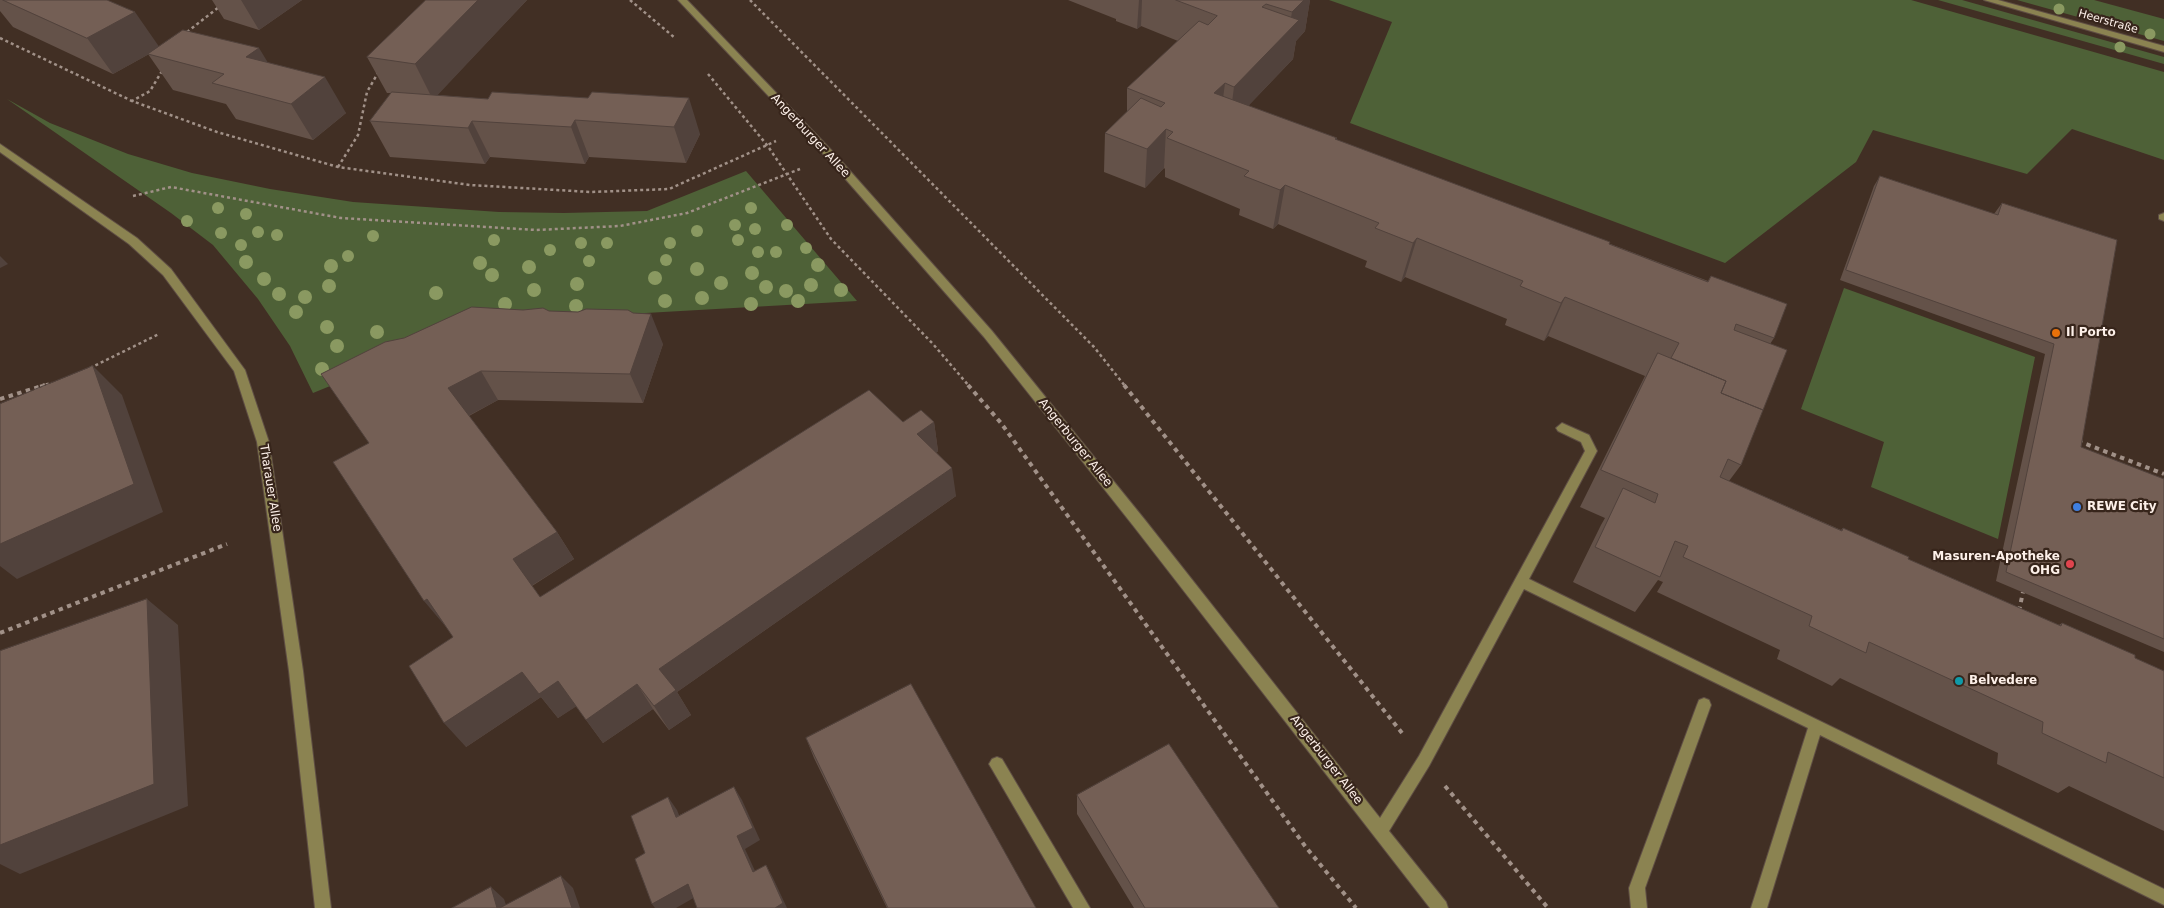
<!DOCTYPE html>
<html>
<head>
<meta charset="utf-8">
<style>
  body { margin:0 }
  canvas { display:block; background:#412f24 }
</style>
</head>
<body>
<canvas width="2164" height="908"></canvas>
<script>
const context = document.querySelector('canvas').getContext('2d');
context.lineJoin = 'round';
function fillPath(path, color) {
  context.fillStyle = color;
  context.fill(path, 'evenodd');
}
function trace(path, color, width, dash) {
  context.strokeStyle = color;
  context.lineWidth = width;
  context.lineCap = dash ? 'butt' : 'round';
  context.setLineDash(dash || []);
  context.stroke(path);
}
function drawText(font, color, halo, rows, align = 'center') {
  context.font = font + ' "DejaVu Sans",sans-serif';
  context.lineWidth = 4.5;
  context.setLineDash([]);
  context.textBaseline = 'middle';
  context.strokeStyle = halo;
  context.fillStyle = color;
  for (const [text, x, y, turn = 0] of rows) {
    context.save();
    context.translate(x, y);
    context.rotate((+turn || 0) * Math.PI / 180);
    context.textAlign = isNaN(turn) ? turn : align;
    if (halo) context.strokeText(text, 0, 0);
    context.fillText(text, 0, 0);
    context.restore();
  }
}
fillPath(new Path2D(`
  M1329,0H1911L2164,72V160L2072,129L2027,174L1873,130L1856,162L1725,263L1350,123L1392,22Z
  M1938,0H1962L2164,57V64Z
  M2017,0H2094L2164,19V41Z
  M7,99L50,123L128,154L192,173L270,189L353,202L499,212L564,213L647,211L746,171L857,301L487,322L313,393L290,346L258,299L213,245L171,213Z
  M1844,288L2035,357L1998,539L1871,487L1884,442L1801,409Z`), '#4e6137');
const minor = new Path2D(`
  M678,0H687L835,154L992,331L1145,520L1380,818L1419,756L1585,451L1581,442L1558,431L1556,428L1562,423L1589,435L1597,451L1529,579L2164,889V905L1820,735L1767,908H1751L1808,728L1524,589L1429,766L1389,831L1446,902L1448,908H1430L1135,528L984,337L827,158Z
  M1984,0H1998L2164,46V52Z
  M0,144L137,238L171,269L245,370L269,442L303,671L331,908H315L289,671L257,442L234,371L163,275L129,244L0,152Z
  M2164,213V221L2159,219V215Z
  M1704,698L1709,700L1711,705L1645,888L1647,908H1631L1629,888L1697,705L1699,700Z
  M997,757L1002,759L1090,908H1073L992,769L989,764L992,759Z`);
trace(minor, '#5f4e44', 2);
trace(new Path2D(`
  M630,0L675,38
  M750,0L1094,347L1125,386
  M187,32L219,7
  M0,38L132,101
  M162,71L150,91L132,101L217,132L338,167L470,185L591,192L669,189L776,141
  M708,74L767,145L831,239L933,344L969,386
  M338,167L358,135L367,92L379,71
  M133,196L171,187L341,218L536,230L620,226L687,213L800,169
  M90,368L159,334
  M40,386L52,383`), '#a19188', 2.5, [3, 3]);
trace(new Path2D(`
  M968,385L1001,423L1305,846L1356,908
  M1124,385L1402,733
  M0,399L45,385
  M2078,441L2164,474
  M2019,611L2023,592
  M0,633L227,544
  M1445,786L1548,908`), '#a19188', 4, [4.5, 4.5]);
fillPath(minor, '#8b8351');
context.fillStyle = '#8a9961';
for (const [x, y, r] of [
  [2059,9,5.5],
  [2150,34,5.5],
  [2120,47,5.5],
  [218,208,6],
  [751,208,6],
  [246,214,6],
  [187,221,6],
  [735,225,6],
  [787,225,6],
  [755,229,6],
  [697,231,6],
  [258,232,6],
  [221,233,6],
  [277,235,6],
  [373,236,6],
  [494,240,6],
  [738,240,6],
  [581,243,6],
  [607,243,6],
  [670,243,6],
  [241,245,6],
  [806,248,6],
  [550,250,6],
  [758,252,6],
  [776,252,6],
  [348,256,6],
  [666,260,6],
  [589,261,6],
  [246,262,7],
  [480,263,7],
  [818,265,7],
  [331,266,7],
  [529,267,7],
  [697,269,7],
  [752,273,7],
  [492,275,7],
  [655,278,7],
  [264,279,7],
  [721,283,7],
  [577,284,7],
  [811,285,7],
  [329,286,7],
  [766,287,7],
  [534,290,7],
  [841,290,7],
  [786,291,7],
  [436,293,7],
  [279,294,7],
  [305,297,7],
  [702,298,7],
  [665,301,7],
  [798,301,7],
  [505,304,7],
  [751,304,7],
  [576,306,7],
  [296,312,7],
  [327,327,7],
  [377,332,7],
  [337,346,7],
  [322,369,7]
]) {
  context.beginPath();
  context.arc(x, y, r, 0, 2 * Math.PI);
  context.fill();
}
fillPath(new Path2D(`
  M0,0H107L159,47L267,63L346,113L313,140L236,119L226,104L173,90L148,54H149L113,74L13,27L0,11Z
  M212,0H302L259,30L224,19Z
  M426,0H527L437,95L488,99L588,98L700,134L686,163L589,157L585,164L490,157L485,164L390,157L370,121L391,93H387L367,57Z
  M1068,0H1310L1305,31L1296,41L1293,59L1248,106L1337,138L1336,140L1708,281L1711,276L1774,338L1770,344L1741,465L1729,481L1841,530L1843,528L1908,559L2059,625L2062,623L2135,658L2164,671V831L2069,786L2058,793L1997,764L1998,753L1840,678L1832,686L1777,659L1780,650L1657,592L1663,582L1658,580L1635,612L1573,582L1601,525L1605,518L1580,507L1637,392L1645,376L1548,336L1544,341L1505,325L1507,319L1405,277L1401,282L1365,267L1367,261L1278,224L1273,229L1239,215L1240,209L1165,177V169L1164,168L1145,188L1104,172L1105,133L1127,112V88L1178,41L1141,26L1137,29L1116,21V19Z
  M1880,176L1994,214L2002,203L2117,240L2081,447L2164,479V652L1996,581L2045,354L1840,280L1874,186Z
  M523,310L578,312L663,344L643,403L498,400L469,416L557,532L574,559L532,586L540,597L903,422H934L938,451L936,453L956,496L677,692L691,715L669,730L653,709L603,743L576,706L558,718L541,697L466,747L453,637L369,443Z
  M806,738L1036,908H887L814,758Z
  M1077,795L1279,908H1134L1077,814Z`), '#645249');
fillPath(new Path2D(`
  M241,0H302L259,30Z
  M478,0H527L433,100L415,64Z
  M1139,0H1142L1141,26L1137,29Z
  M1304,0H1310L1305,31L1296,41L1293,59L1229,126L1234,87L1289,30L1292,12Z
  M135,12L160,48L113,74L87,38Z
  M259,48L281,84L246,57Z
  M325,77L346,113L313,140L291,104Z
  M1225,83L1220,122L1214,93Z
  M689,98L700,134L686,163L674,127Z
  M575,120L589,157L585,164L571,127Z
  M472,121L490,157L485,164L468,128Z
  M1166,129L1164,168L1145,188L1147,149Z
  M1285,185L1278,224L1273,229L1280,190Z
  M1417,238L1405,277L1401,282L1413,243Z
  M0,256L8,264L0,268Z
  M1565,297L1548,336L1544,341L1561,303Z
  M651,314L663,344L643,403L630,374Z
  M93,366L122,395L163,512L17,579L0,566V544Z
  M481,371L498,400L466,417L448,388Z
  M934,422L938,451L922,462L917,434Z
  M952,468L956,496L677,692L691,715L669,730L654,706L659,669Z
  M557,532L574,559L531,586L513,559Z
  M147,599L178,625L188,806L20,874L0,864V845Z
  M427,599L446,627L424,601Z
  M522,672L558,681L577,706L558,718L541,697L466,747L444,723Z
  M637,684L653,709L603,743L586,720Z
  M734,787L742,800L760,840L745,849L761,884L753,872L737,836Z
  M668,797L677,810L685,830L676,817Z
  M766,865L773,878L787,908H775Z
  M561,876L573,888L580,908H572Z
  M688,884L697,896L676,908H655L652,904Z
  M491,887L504,899L507,908H497Z`), '#51423c');
const building = new Path2D(`
  M3,0H107L135,12L87,38Z
  M426,0H478L415,64L367,57Z
  M1176,0H1304L1292,12L1266,4L1262,7L1299,20L1234,87L1225,83L1214,93L1337,138L1335,139L1610,242L1609,244L1708,282L1711,276L1787,304L1774,338L1736,324L1734,330L1787,350L1763,410L1721,393L1726,381L1671,358L1679,343L1565,297L1561,303L1520,286L1523,281L1417,238L1413,243L1375,228L1379,223L1285,185L1280,190L1244,176L1249,171L1167,138L1173,132L1166,129L1147,149L1105,133L1141,98L1161,107L1165,103L1127,88L1199,21L1208,25L1217,16Z
  M183,30L259,48L246,57L325,77L291,104L212,83L224,74L148,54Z
  M392,92L488,99L492,92L588,98L592,92L689,98L674,127L575,120L571,127L472,121L468,128L370,121Z
  M1880,176L1998,215L2002,203L2117,240L2081,447L2164,479V639L2006,572L2054,344L1846,270Z
  M472,307L523,310L543,308L549,311L578,312L586,309L628,310L633,313L651,314L630,374L481,371L448,388L557,532L513,559L540,597L869,390L903,422L921,410L934,422L917,434L952,468L659,669L676,690L654,706L637,684L586,720L558,681L539,694L522,672L444,723L409,666L453,637L427,599L424,601L333,462L369,443L321,374L385,342L404,338Z
  M1658,353L1726,381L1721,393L1763,410L1741,465L1728,459L1720,477L1842,531L1843,528L1909,557L1908,559L2061,626L2062,623L2135,655V658L2164,671V778L2108,752L2106,763L2042,733L2043,722L1869,642L1866,653L1809,626L1812,616L1683,557L1688,546L1675,541L1660,577L1595,547L1623,488L1655,503L1658,494L1601,470Z
  M93,366L134,484L0,544V404Z
  M147,599L154,784L0,845V651Z
  M911,684L1036,908H888L806,738Z
  M1169,744L1279,908H1145L1077,795Z
  M734,787L753,828L737,836L753,872L766,865L783,903L775,908H697L688,884L652,904L635,859L645,853L631,816L668,797L676,817Z
  M561,876L572,908H500Z
  M491,887L497,908H452Z`);
fillPath(building, '#745f55');
trace(building, '#51423c', 1);
for (const [x, y, r, color] of [
  [2056,333,5,"#e8710a"],
  [2077,507,5,"#3f7fe0"],
  [2070,564,5,"#e0444e"],
  [1959,681,5,"#0f9aa8"]
]) {
  const dot = new Path2D();
  dot.arc(x, y, r, 0, 2 * Math.PI);
  context.fillStyle = color;
  context.fill(dot);
  trace(dot, '#37251b', 2);
}
drawText('11px', '#fdf0e9', '#37251b', [
  ["Heerstraße",2108,22,16]
]);
drawText('12px', '#fdf0e9', '#37251b', [
  ["Angerburger Allee",810,136,47],
  ["Angerburger Allee",1075,443,51],
  ["Tharauer Allee",270,488,81],
  ["Angerburger Allee",1326,760,52]
]);
drawText('bold 12px', '#fdf0e9', '#37251b', [
  ["Il Porto",2066,333],
  ["REWE City",2087,507],
  ["Masuren-Apotheke",2060,557,"right"],
  ["OHG",2060,571,"right"],
  ["Belvedere",1969,681]
], 'left');
</script>
</body>
</html>
